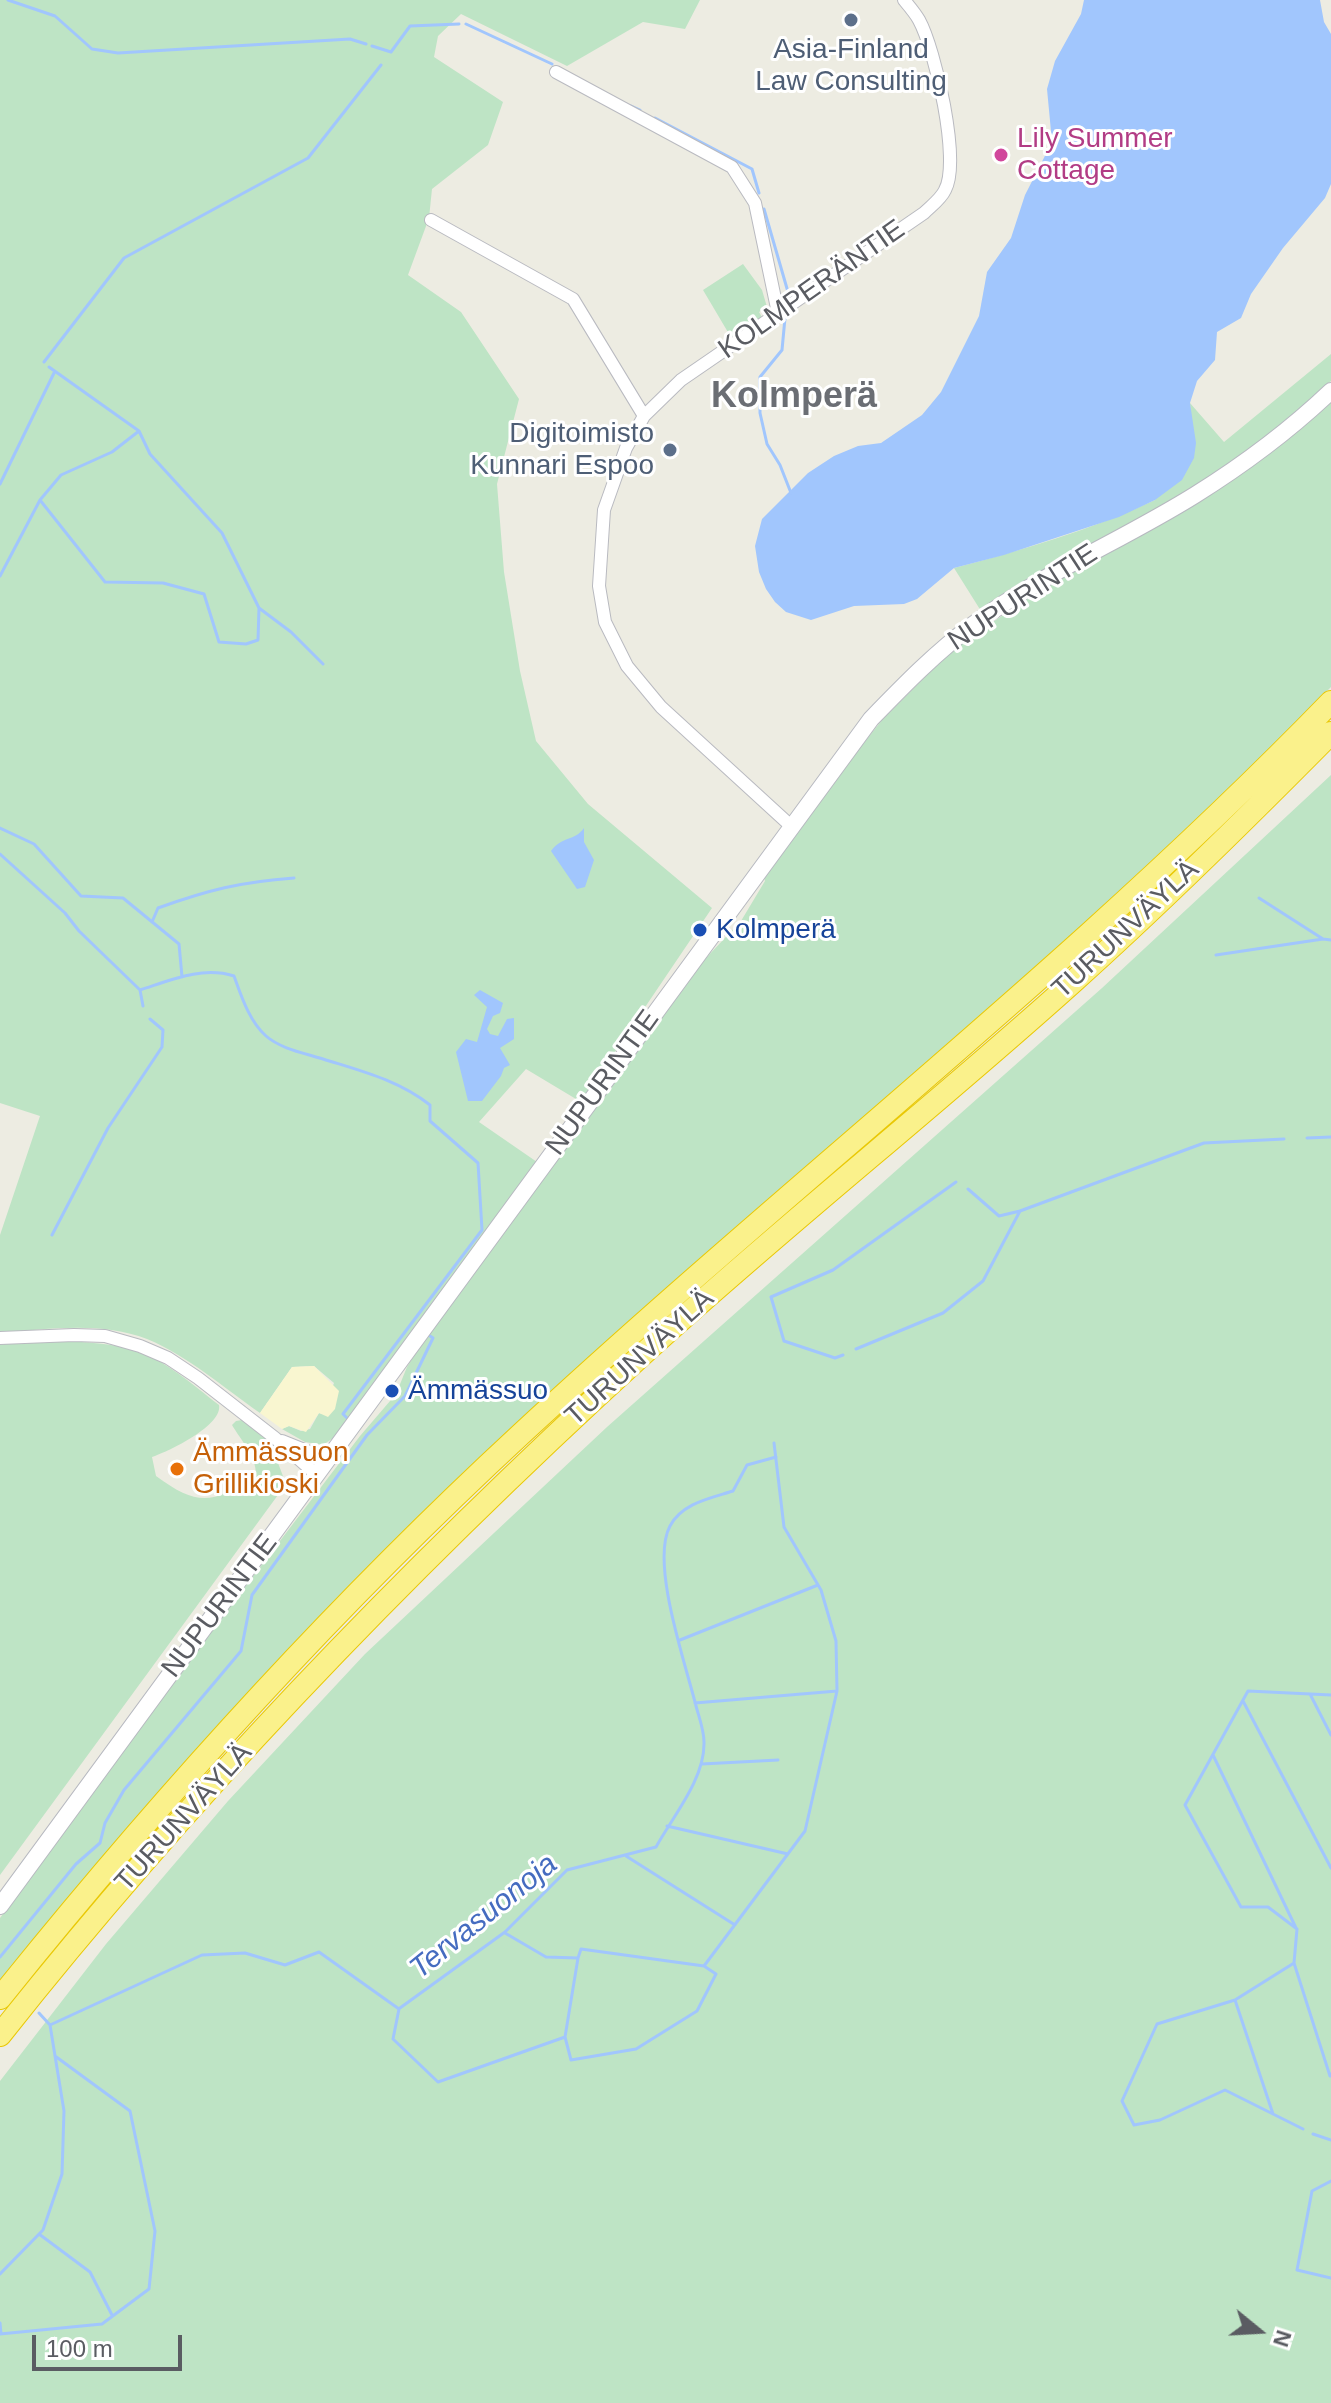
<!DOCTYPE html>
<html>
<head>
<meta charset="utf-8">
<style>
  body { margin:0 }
  #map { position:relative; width:1331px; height:2403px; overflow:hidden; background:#edece2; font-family:Arial,sans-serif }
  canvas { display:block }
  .north { position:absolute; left:1219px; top:2291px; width:80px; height:80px; -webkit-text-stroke:6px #fff; paint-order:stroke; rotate:108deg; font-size:22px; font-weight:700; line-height:32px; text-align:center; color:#5a5c62 }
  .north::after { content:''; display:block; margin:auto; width:28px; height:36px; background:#5a5c62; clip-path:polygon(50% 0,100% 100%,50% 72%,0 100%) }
  .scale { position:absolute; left:32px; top:2335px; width:150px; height:36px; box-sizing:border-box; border:4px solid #5a5c62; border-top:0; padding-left:10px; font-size:24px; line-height:28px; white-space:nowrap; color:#5a5c62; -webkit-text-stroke:6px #fff; paint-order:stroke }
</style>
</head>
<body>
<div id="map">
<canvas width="1331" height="2403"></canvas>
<div class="north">N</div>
<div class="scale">100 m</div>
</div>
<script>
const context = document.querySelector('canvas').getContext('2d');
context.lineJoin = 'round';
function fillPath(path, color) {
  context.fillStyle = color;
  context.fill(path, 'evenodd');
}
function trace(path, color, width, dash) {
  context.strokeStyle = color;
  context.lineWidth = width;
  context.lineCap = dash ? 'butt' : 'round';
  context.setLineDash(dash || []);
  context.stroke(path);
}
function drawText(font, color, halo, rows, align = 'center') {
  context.font = font + ' Arial,sans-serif';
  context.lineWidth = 6;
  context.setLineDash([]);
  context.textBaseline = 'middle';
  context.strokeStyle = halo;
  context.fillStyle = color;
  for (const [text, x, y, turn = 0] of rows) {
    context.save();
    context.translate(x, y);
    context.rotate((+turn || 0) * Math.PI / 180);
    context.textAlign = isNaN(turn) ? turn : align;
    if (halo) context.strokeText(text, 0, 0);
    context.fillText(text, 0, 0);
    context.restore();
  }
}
fillPath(new Path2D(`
  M0,0H700L685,29L643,22L567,66L461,14L438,36L434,57L503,102L488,145L432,189L429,218L408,275L461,312L519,399L497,484L504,572L520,671L536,741L588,804L712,908L581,1102L526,1069L479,1122L537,1162L339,1434L323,1445L305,1442L282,1429L289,1426L301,1431L310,1429L319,1413L322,1414L334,1383L314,1366L292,1367L260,1413C224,1388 188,1356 147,1339C101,1321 48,1329 0,1333V1235L40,1116L0,1103Z
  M743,264L762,290L767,307L759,312L763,319L732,339L703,290Z
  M1331,354V381C1230,478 1101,541 981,611L954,568C1022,550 1091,530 1155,500L1191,417L1190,403L1224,442Z
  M1331,398V687L1197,821L1036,971L586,1362L0,1984V1918L199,1647L360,1436L396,1394L407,1367L422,1343L688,977L741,921L765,881L764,878L807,814L882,720L955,647Z
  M1331,775V2403H0V2081L106,1944L228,1801L365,1654L607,1427L1102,988Z
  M37,1341C75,1342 118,1340 153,1358C177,1370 198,1389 219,1405C223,1425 170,1451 152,1457L156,1476C198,1507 212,1503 255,1478C260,1461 240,1439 232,1425L236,1421L242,1420L270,1442L286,1484L0,1875V1343Z`), '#bee4c5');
fillPath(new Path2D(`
  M314,1366L339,1391L335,1409L328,1417L319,1413L306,1432L289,1426L282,1429L260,1413L292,1367Z`), '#f9f6d0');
fillPath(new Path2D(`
  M1084,0H1320L1324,22L1331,34V184L1325,198L1283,248L1251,294L1241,318L1217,332L1215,360L1197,381L1190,403L1196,443L1194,458L1182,480L1155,500L1119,517L1004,555L954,568L917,599L904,604L854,606L811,620L786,612L775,602L766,589L759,572L755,546L762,519L808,473L834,456L858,446L881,443L922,415L941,392L979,316L987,272L1011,238L1025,195L1052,142L1047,89L1055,61L1081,14Z
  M584,828V842L594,860L585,887L577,889L551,851C563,835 574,842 584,828Z
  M480,990L503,1003L500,1013L493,1016L487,1029L490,1034L498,1036L507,1019L514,1018V1039L500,1048L510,1065L504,1068L501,1076L482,1101H468L456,1052L466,1039L477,1042L487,1007L474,995Z`), '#a1c6fd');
trace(new Path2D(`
  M8,0L55,16L92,49L118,53L350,39L366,44
  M466,24L552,64
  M372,46L391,52L410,26L459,24
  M631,106L640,110
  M655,118L752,169L759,193
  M764,209L788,292L782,304
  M785,318L782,350L760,377V413L767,444L780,465L791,493
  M44,362L124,258L308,158L381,65
  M49,367L139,431L150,454L222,533L259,608L291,632L323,664
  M0,484L54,373
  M40,500L105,582L163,583L204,594L219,642L246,644L258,640L259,608
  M0,576L40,500L61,475L112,452L139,431
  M0,828L34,844L81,896L123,898L179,944L182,977
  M0,854L65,913L79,931L140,990L143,1006
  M1259,898L1323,939L1331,940
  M152,922L158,908C208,890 240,882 294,878
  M1216,955L1323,939
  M140,990C171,980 202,966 234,976C241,995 249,1021 266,1036C281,1049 304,1053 323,1059C361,1071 398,1080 430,1105V1121L478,1163L482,1230L343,1414L347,1418
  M1307,1138L1331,1137
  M968,1189L999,1216L1020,1211
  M52,1235L108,1128L162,1047L163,1030L150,1019
  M856,1349L943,1313L983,1281L1020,1211L1204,1143L1284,1139
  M843,1355L835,1358L784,1341L771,1297L833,1270L956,1182
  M680,1640L818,1585
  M1310,1694L1331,1735
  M1331,1695L1248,1691L1185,1805L1241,1907H1268L1297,1929L1294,1963L1330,2076L1331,2074
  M1243,1701L1331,1868
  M695,1703L837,1691
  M1213,1755L1296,1928
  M702,1764L778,1760
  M667,1826L788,1854
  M626,1856L735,1925
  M505,1933L546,1957L578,1958L581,1949L704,1966
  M0,1957L76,1864L100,1843L105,1823L124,1790L241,1651L252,1595L367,1435L405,1396L433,1338L430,1336
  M1294,1963L1235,2000L1157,2024L1122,2101L1134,2125L1160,2120L1225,2090L1303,2129
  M1235,2000L1273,2114
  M400,2008L505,1932L567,1870L656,1847C673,1816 705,1779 704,1742C704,1730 699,1717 696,1706C686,1665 650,1563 670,1526C682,1503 711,1498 733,1491L747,1465L776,1457
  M399,2009L393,2039L438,2082L565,2037L571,2060L636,2049L697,2011L716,1974L704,1966L805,1831L837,1691L836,1641L821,1590L784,1527L774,1443
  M39,2013L50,2025
  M50,2025L202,1955L245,1953L285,1965L319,1952L399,2009
  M565,2037L578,1958
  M1313,2134L1331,2140
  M1331,2181L1312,2191L1297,2270L1331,2278
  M39,2234L90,2272L112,2315
  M0,2274L43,2230L62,2174L64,2111L50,2025
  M0,2323L1,2334
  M0,2334L102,2324L149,2289L155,2231L130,2111L55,2056`), '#a1c6fd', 3);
const street = new Path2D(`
  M556,72L732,167L755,203L778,313
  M431,220L573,299L644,416
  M791,826L661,707L627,666L605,622L599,586L604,510L626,448L644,416L681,380L924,213C931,206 941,199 945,190C961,161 935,49 919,20C915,13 909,6 904,0
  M0,1338L74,1335L105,1336L140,1346L168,1358L198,1378L275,1438L317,1475
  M282,1441L307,1451L326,1463`);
const secondary = new Path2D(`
  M0,1906L871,719C904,685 936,652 974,624C1043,573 1123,540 1195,495C1243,465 1290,430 1331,391`);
const highway = new Path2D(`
  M0,1998C160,1799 333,1608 520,1435C787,1187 1077,964 1331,702
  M0,2035C194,1790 412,1565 643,1354C783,1226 933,1108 1075,980C1163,901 1248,817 1331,733`);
trace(street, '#b9bac0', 14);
trace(secondary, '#b7b9c0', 18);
trace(highway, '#e9c805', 24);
trace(street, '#fff', 12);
trace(secondary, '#fff', 16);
trace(highway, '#faf18b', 22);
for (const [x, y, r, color] of [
  [851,20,8,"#5c6f8a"],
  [1001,155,8,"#d1479c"],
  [670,450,8,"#5c6f8a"],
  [700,930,8,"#1a4fb4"],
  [392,1391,8,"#1a4fb4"],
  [177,1469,8,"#e8710a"]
]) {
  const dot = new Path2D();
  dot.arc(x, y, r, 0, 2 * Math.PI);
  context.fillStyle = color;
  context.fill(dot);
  trace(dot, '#fff', 3);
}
drawText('28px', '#4e5e75', '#fff', [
  ["Asia-Finland",851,50],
  ["Law Consulting",851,82],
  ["Digitoimisto",654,434,"right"],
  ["Kunnari Espoo",654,466,"right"]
]);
drawText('28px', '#b23c85', '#fff', [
  ["Lily Summer",1017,139],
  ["Cottage",1017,171]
], 'left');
drawText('28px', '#5a5c62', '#fff', [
  ["KOLMPERÄNTIE",812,290,-35],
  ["NUPURINTIE",1023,598,-33],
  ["TURUNVÄYLÄ",1126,930,-43],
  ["NUPURINTIE",603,1083,-54],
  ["TURUNVÄYLÄ",640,1358,-42],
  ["NUPURINTIE",220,1606,-53],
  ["TURUNVÄYLÄ",184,1818,-48]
]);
drawText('28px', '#164399', '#fff', [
  ["Kolmperä",716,930],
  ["Ämmässuo",408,1391]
], 'left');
drawText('28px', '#c56008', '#fff', [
  ["Ämmässuon",193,1453],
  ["Grillikioski",193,1485]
], 'left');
drawText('italic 30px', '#456cc0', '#fff', [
  ["Tervasuonoja",484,1917,-39]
]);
drawText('bold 36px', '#6b6e74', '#fff', [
  ["Kolmperä",794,397]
]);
</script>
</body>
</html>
